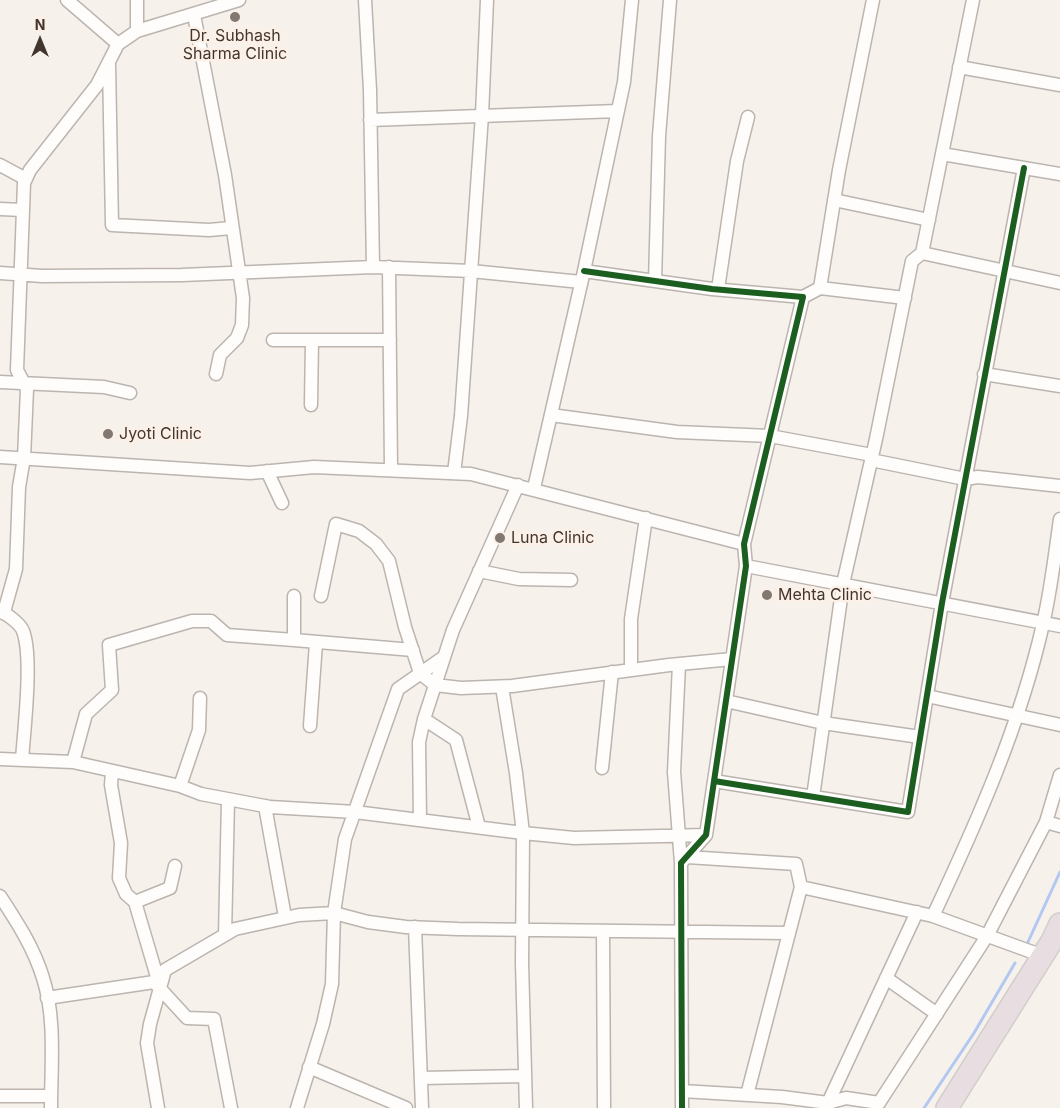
<!DOCTYPE html>
<html>
<head>
<meta charset="utf-8">
<style>
  body { margin:0 }
  #map { position:relative; width:1060px; height:1108px; overflow:hidden; background:#f7f1ec; font-family:Inter,sans-serif }
  canvas { display:block }
  .north { position:absolute; left:15px; top:15px; width:50px; height:50px; -webkit-text-stroke:4px #fcf0e7; paint-order:stroke; rotate:0deg; font-size:14px; font-weight:700; line-height:20px; text-align:center; color:#42372f }
  .north::after { content:''; display:block; margin:auto; width:18px; height:22px; background:#42372f; clip-path:polygon(50% 0,100% 100%,50% 72%,0 100%) }
</style>
</head>
<body>
<div id="map">
<canvas width="1060" height="1108"></canvas>
<div class="north">N</div>
</div>
<script>
const context = document.querySelector('canvas').getContext('2d');
context.lineJoin = 'round';
function trace(path, color, width, dash) {
  context.strokeStyle = color;
  context.lineWidth = width;
  context.lineCap = dash ? 'butt' : 'round';
  context.setLineDash(dash || []);
  context.stroke(path);
}
function drawText(font, color, halo, rows, align = 'center') {
  context.font = font + ' Inter,sans-serif';
  context.lineWidth = 5;
  context.setLineDash([]);
  context.textBaseline = 'middle';
  context.strokeStyle = halo;
  context.fillStyle = color;
  for (const [text, x, y, turn = 0] of rows) {
    context.save();
    context.translate(x, y);
    context.rotate((+turn || 0) * Math.PI / 180);
    context.textAlign = isNaN(turn) ? turn : align;
    if (halo) context.strokeText(text, 0, 0);
    context.fillText(text, 0, 0);
    context.restore();
  }
}
trace(new Path2D(`
  M1028,942L1060,872
  M924,1108L974,1033L1015,963`), '#b2c8f0', 3);
const minor = new Path2D(`
  M67,0L118,44
  M365,0L370,90L373,267
  M973,0L922,253L1060,283
  M194,15L225,175L243,298L242,325L237,338L220,355L216,374
  M137,31V0
  M109,64L112,225L209,230L231,228
  M959,67L1060,85
  M370,120L618,111
  M942,154L1060,174
  M0,165L26,179
  M834,200L929,220
  M0,209L23,210
  M389,267L391,469
  M584,271L712,289L803,297L744,544L746,566L706,835L681,863L682,1108
  M0,273L42,276L182,275L373,267L471,271L581,282
  M655,281L659,136L670,0
  M820,288L839,170L873,0
  M718,289L737,161L748,117
  M803,297L820,288L905,298
  M273,340H390
  M984,374L1060,386
  M0,382L104,387L130,393
  M311,405L312,340
  M551,415L677,432L770,436L872,455
  M0,457L250,473L314,467L471,474L744,544
  M871,460L965,479L978,477L1060,486
  M267,471L282,503
  M454,473L461,416L482,115L487,0
  M534,488L584,271L624,82L632,0
  M746,566L1060,626
  M479,571L519,579L571,580
  M294,596V640L413,650
  M321,596L336,524L359,531L376,544L389,561L405,627L420,673L435,685L461,688L512,686L669,665L732,659
  M0,612C7,613 21,625 23,631C33,657 24,730 22,760
  M4,612L16,569L19,487L24,458L27,389L17,370L24,183L30,170L97,85L118,44L137,31L239,0
  M679,664L674,772L681,863
  M631,669V619L646,518
  M502,687L516,773L523,833L522,963L526,1108
  M927,696L1060,725
  M200,698L199,730L180,786L201,794L270,807L355,812L523,833L574,838L706,835
  M726,701L823,723L920,737
  M424,719L456,740L479,827
  M310,726L316,643
  M0,759L73,762L180,786
  M73,762L86,714L112,690L109,645L192,621H211L227,635L294,640
  M602,768L612,672
  M112,771L111,785L121,843L119,878L126,894L135,902
  M714,781L908,812L942,603L1024,168
  M813,797L843,584L876,439L912,261L922,253
  M265,806L285,917
  M420,820L419,742L424,719L453,630L518,485
  M1046,822L1060,826
  M687,857L796,864L801,887L747,1095
  M801,887L933,916L1043,956
  M0,896C17,922 34,948 43,978C56,1018 51,1066 51,1108
  M933,916C977,822 1020,726 1043,624C1051,590 1055,554 1060,519
  M415,927L422,1108
  M603,931L604,1108
  M225,935L228,800
  M886,978L937,1014
  M160,987L135,902L170,888L175,866
  M47,998L154,982L187,1018L214,1019L231,1108
  M309,1067L406,1108
  M421,1078L525,1076
  M682,1091L782,1097L828,1103L846,1098L879,1103L987,936L1046,822L1060,775
  M0,1096H51
  M828,1103L917,912
  M158,1108L147,1043L150,1024L165,970L235,929L299,915L334,913L368,922L406,927L458,929L787,933
  M297,1108L323,1024L332,984L334,913L345,839L398,689L444,657`);
const trunk = new Path2D(`
  M947,1108L1052,941L1060,924`);
trace(minor, '#bcb4ae', 15);
trace(trunk, '#d2ceca', 24);
trace(minor, '#fefdfc', 12);
trace(trunk, '#e8dee1', 21);
trace(new Path2D(`
  M584,271L712,289L803,297L744,544L746,566L706,835L681,863L682,1108
  M714,781L908,812L942,603L1024,168`), '#1b5e20', 6);
for (const [x, y, r, color] of [
  [235,17,6,"#817871"],
  [108,434,6,"#817871"],
  [500,538,6,"#817871"],
  [767,595,6,"#817871"]
]) {
  const dot = new Path2D();
  dot.arc(x, y, r, 0, 2 * Math.PI);
  context.fillStyle = color;
  context.fill(dot);
  trace(dot, '#fcf0e7', 2);
}
drawText('16px', '#42372f', '#fcf0e7', [
  ["Dr. Subhash",235,36,"center"],
  ["Sharma Clinic",235,54,"center"],
  ["Jyoti Clinic",119,434],
  ["Luna Clinic",511,538],
  ["Mehta Clinic",778,595]
], 'left');
</script>
</body>
</html>
